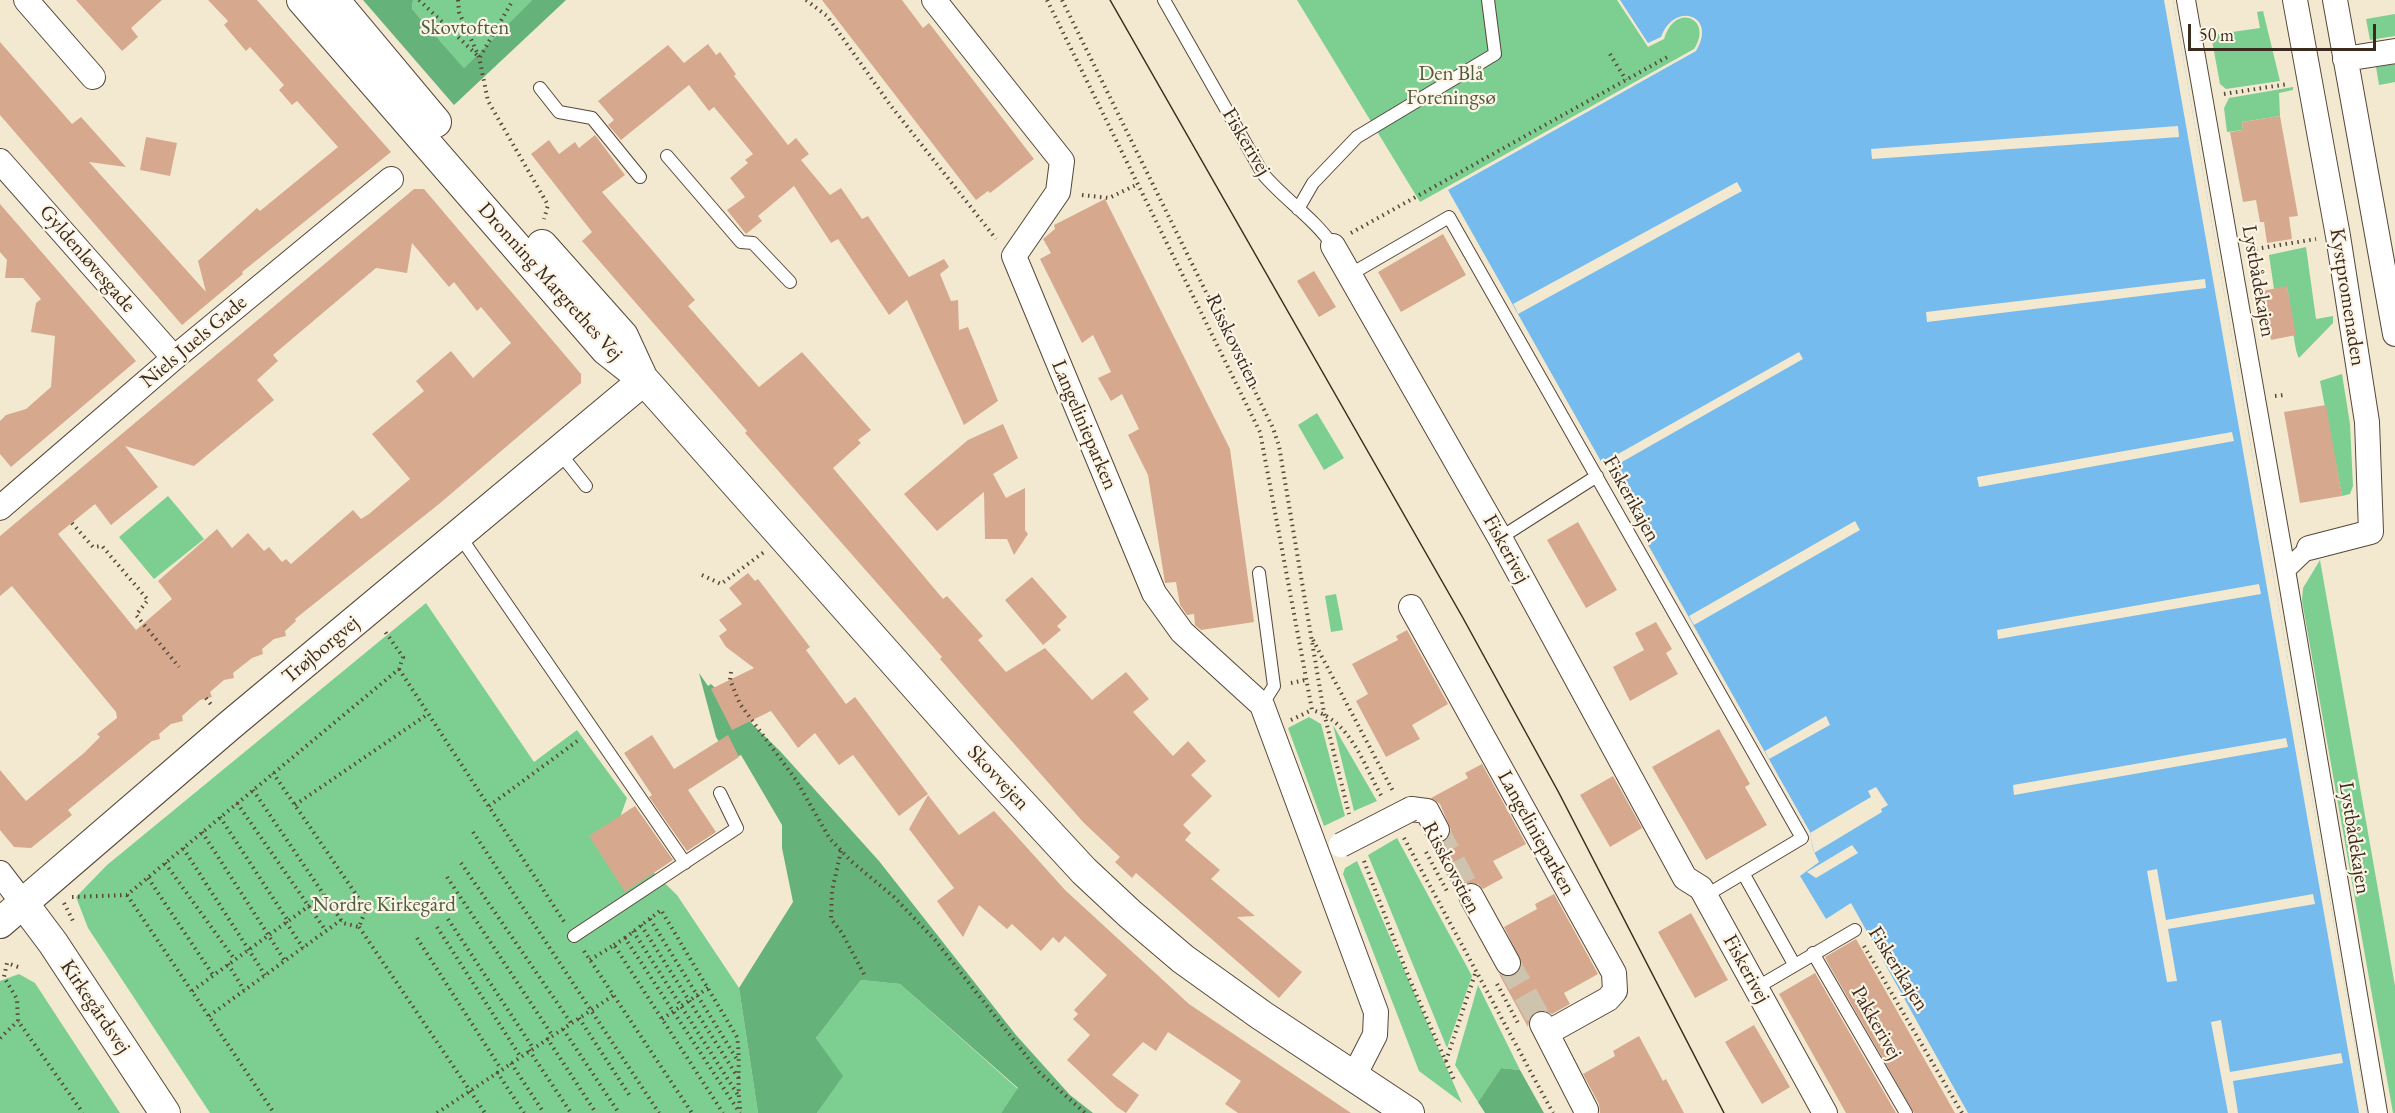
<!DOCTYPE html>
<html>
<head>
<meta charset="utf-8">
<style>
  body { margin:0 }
  #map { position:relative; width:2395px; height:1113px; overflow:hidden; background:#f3e9d0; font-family:"EB Garamond",serif }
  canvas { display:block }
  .scale { position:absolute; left:2188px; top:24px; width:188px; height:27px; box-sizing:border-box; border:3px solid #3b2a1e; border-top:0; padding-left:8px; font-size:18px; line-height:21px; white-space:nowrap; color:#3b2a1e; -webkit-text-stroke:4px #fcf5e5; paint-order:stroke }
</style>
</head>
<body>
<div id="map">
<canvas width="2395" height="1113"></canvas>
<div class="scale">50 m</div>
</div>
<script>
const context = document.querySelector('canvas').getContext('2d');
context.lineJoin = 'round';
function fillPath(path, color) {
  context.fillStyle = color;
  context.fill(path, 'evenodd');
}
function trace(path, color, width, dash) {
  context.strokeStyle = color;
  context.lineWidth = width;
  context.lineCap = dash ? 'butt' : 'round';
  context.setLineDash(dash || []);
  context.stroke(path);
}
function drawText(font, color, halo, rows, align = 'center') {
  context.font = font + ' "EB Garamond",serif';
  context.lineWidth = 4.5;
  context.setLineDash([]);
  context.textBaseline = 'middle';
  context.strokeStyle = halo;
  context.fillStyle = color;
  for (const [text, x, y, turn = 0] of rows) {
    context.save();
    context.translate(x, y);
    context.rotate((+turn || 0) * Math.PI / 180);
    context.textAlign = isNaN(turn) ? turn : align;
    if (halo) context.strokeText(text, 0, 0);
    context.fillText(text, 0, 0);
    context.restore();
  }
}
fillPath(new Path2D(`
  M413,0H532L464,68L412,9Z
  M1297,0H1617L1648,47L1664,39C1675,1 1714,19 1694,49L1420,202Z
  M2263,11L2280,81L2226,89L2220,84L2211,35L2260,28L2257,12Z
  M2395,14V36L2370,40L2366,19Z
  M2395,64V82L2379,85L2376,67Z
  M2293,87V90L2279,93L2280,116L2242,122L2243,130L2227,132L2224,108L2229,98Z
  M2306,247L2316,319L2333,316V323L2299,358C2294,352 2290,301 2287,287L2274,289L2269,255Z
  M2342,374L2350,424L2353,486L2350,494L2342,496L2320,381Z
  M1317,413L1344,458L1324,470L1298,425Z
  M168,496L204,539L154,579L119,537Z
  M2320,560L2395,986V1113H2393L2302,601L2303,588Z
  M1336,594L1343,630L1331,632L1325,596Z
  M426,603L534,762L577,730L627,798L614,834L677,895L739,988L758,1113H210L88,928L76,897L107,865Z
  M1309,717L1321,724L1345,816L1324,826L1288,728Z
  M1333,725L1377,801L1354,811Z
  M1397,838L1472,976L1447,1048L1368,855Z
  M1357,861L1462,1103L1419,1071L1343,874L1345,868Z
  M19,974L35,983L120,1113H0V981Z
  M861,980L900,984L1018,1089L1001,1113H817L842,1076L816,1038Z
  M1478,985L1520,1070L1501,1068L1478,1102L1455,1065Z`), '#7ccf91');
fillPath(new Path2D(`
  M363,0H413L412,9L464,68L532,0H566L454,105Z
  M699,673L708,686L711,684L780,751L879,861L1016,1035L1070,1095L1093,1113H1001L1018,1088L900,984L861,980L816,1038L843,1076L817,1113H758L739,988L793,902L782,848V825L741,755L730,760L716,737Z
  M1501,1068L1520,1070L1544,1113H1485L1478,1102Z`), '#65b27b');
fillPath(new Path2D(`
  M1620,0H2173L2367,1113H1968L1851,903L1826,919L1800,876L1819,862L1813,850L1810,832L1448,190L1696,51C1718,16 1675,0 1661,37L1648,43Z`), '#76bbed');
fillPath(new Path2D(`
  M2164,0H2173L2367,1113H2359Z
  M2178,126L2179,137L1872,159L1871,149Z
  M1737,182L1742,191L1518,314L1516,309L1513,304Z
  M2205,279L2206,288L1927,322L1926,312Z
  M1799,352L1803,359L1606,471L1602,463Z
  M2232,432L2234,441L1979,487L1977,477Z
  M1855,521L1860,530L1694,625L1689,616Z
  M2259,584L2261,594L1998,639L1997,630Z
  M1826,716L1830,725L1769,759L1765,751Z
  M2286,738L2288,747L2014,795L2013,785Z
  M1876,787L1888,805L1881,809L1882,812L1814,853L1810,833L1871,797L1868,791Z
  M1852,845L1858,853L1816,878L1807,872Z
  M2157,869L2166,920L2313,894L2315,904L2168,929L2177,981L2167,982L2147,871Z
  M2221,1020L2230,1072L2341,1053L2343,1063L2233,1081L2238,1113H2228L2211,1022Z`), '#f3e9d0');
fillPath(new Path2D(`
  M76,0H162L131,28L138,37L122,51Z
  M208,0H257L391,152L242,272L243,274L182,325L0,115V42L72,124L81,117L126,167L89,162L206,292L198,261L257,208L260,211L338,147L297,101L292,105L279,90L284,85L250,47L246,51L224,25L228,21Z
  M822,0H902L923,28L929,23L1034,159L990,193L988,191L976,200Z
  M708,44L716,55L720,52L736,74L734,76L788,145L796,138L809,154L801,160L830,195L841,188L862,219L868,216L909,277L944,259L949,267L940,274L951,301L958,300L959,330L968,327L998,401L964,425L907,300L889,315L838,239L831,243L794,186L758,216L762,221L746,234L727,210L745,197L730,178L748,163L745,160L753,154L714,107L709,111L689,85L621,140L608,125L614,120L598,101L668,45L684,63Z
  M2280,116L2298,216L2289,217L2292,239L2267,243L2264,222H2260L2256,200L2243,202L2230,132L2243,130L2242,122Z
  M595,135L625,175L602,192L695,300L688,306L759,387L802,352L871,430L858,440L861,443L833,468L943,599L947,596L983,636L978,640L1006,672L1045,648L1092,700L1126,672L1149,699L1133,712L1173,756L1188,741L1206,761L1191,775L1212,796L1183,825L1191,833L1185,840L1220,870L1211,879L1255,916L1237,917L1302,972L1279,998L1136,873L1132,878L1115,862L1120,857L1083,822L972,696L940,659L942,657L745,433L747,431L582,241L592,232L531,154L549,140L559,154L575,142L579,148Z
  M146,137L177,143L170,176L140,170Z
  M414,189H424L581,374V383L439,504L295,619L296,621L285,631L286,636L274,639L262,649L263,654L252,658L233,673L234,678L224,680L210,692L212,697L200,700L182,716L183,721L171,724L159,734L160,739L152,741L68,810L72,815L31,848L14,847L0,830V770L26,801L84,753L100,737L97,734L117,718L116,712L12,586L0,596V536ZM412,243L449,287L454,282L477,311L481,307L511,343L473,378L451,351L416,381L424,391L372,434L410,479L369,514L361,519L353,510L291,564L286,559L282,562L269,547L264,551L248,533L232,548L217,529L158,581L172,599L136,630L58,534L95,504L111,525L158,487L125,446L194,466L274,400L257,380L278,361L273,355L376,268L407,273Z
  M1105,199L1230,449L1254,622L1201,630L1195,625L1194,614L1187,615L1180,605L1176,582L1165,583L1148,475L1128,435L1139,429L1122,394L1111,401L1098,378L1111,372L1093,335L1082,343L1040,259L1051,253L1043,239L1055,229L1054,225Z
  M0,204L136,361L11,467L0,454V421L6,415L26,409L51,387L55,336L31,332L36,303L41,299L23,278H5L7,260L0,252Z
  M1443,234L1466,275L1401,312L1378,272Z
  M1314,271L1336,307L1319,317L1297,281Z
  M2287,286L2296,335L2271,340L2262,291Z
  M2326,405L2342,496L2300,503L2284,412Z
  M1003,424L1018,458L993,474L1006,498L1025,488V530L1028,534L1014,555L1007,539H985L984,492L937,531L904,494L968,440Z
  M1578,522L1617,590L1586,608L1547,540Z
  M748,573L755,581L758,579L810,647L806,650L846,704L855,697L928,794L899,816L853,755L839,765L815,733L798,748L771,711L732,730L711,689L754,668L726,647L719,636L727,630L719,620L742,604L729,588Z
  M1032,577L1067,617L1057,626L1061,630L1043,645L1005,600Z
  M1656,622L1672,649L1666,653L1678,674L1630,701L1613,667L1644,650L1635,633Z
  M1407,630L1448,704L1412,725L1420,739L1386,757L1356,701L1368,694L1352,664L1398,640L1396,636Z
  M1719,729L1750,784L1745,787L1767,825L1706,860L1652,767Z
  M652,735L674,769L728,735L739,757L688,790L716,832L687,851L649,797L652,795L624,753Z
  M1482,764L1526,844L1493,861L1503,878L1483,889L1478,884L1465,883L1457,894L1430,842H1444L1451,830L1440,804L1431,798L1468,778L1465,773Z
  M1613,776L1642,828L1610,847L1580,795Z
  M928,795L959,835L994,811L1065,890L1189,1004L1351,1113H1238L1225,1104L1241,1081L1168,1032L1156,1051L1143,1042L1112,1075L1139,1095L1126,1113L1117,1107L1067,1060L1090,1035L1073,1019L1078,1014L1074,1010L1107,975L1065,936L1059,943L1053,937L1041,951L1012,924L1007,929L979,905L963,937L937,901L954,888L909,829Z
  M635,806L673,860L625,892L589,836Z
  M1554,894L1598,974L1564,993L1570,1004L1552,1014L1543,1010L1535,1012L1530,1017L1528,1027L1499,974L1507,977L1514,976L1522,964L1504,927L1537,909L1535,904Z
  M1691,913L1728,980L1695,998L1658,932Z
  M1856,939L1955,1113H1914L1829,965L1825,957Z
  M1815,973L1896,1113H1846L1779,994Z
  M1754,1025L1790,1087L1762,1104L1725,1042Z
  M1639,1036L1663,1081L1666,1079L1684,1113H1600L1599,1104L1583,1074L1615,1056L1613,1051Z`), '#d6a98f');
trace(new Path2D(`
  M1437,830L1471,896
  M1508,963L1542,1024`), '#cec3ac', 24, [24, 12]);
const service = new Path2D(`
  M1164,0L1263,174C1285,200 1314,218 1333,246
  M540,88L559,112L592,118L640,177
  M667,156L741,242L753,243L790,282
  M1298,209L1313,183L1357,137L1495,54L1488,0
  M1351,274L1449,217L1802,838L1705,896
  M559,452L586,486
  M459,535L685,863
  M1500,538L1597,476
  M1259,573L1274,686L1262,705
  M1743,873L1794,964
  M574,936L737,828L720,793
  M1813,953L1906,1113
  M1756,988L1855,930`);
const pedestrian = new Path2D(`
  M2186,0L2286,570
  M2309,548L2286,570L2378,1113`);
const minor = new Path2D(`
  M26,0L93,77
  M934,0L1062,161L1058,192L1014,256L1154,593L1182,632L1262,705L1376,1012L1375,1035L1354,1076
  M2295,0L2338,236L2367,422L2371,532L2309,548
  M2335,0L2395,334
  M2345,59L2395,51
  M0,161L174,358
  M1333,246L1500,538L1685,878L1701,888L1825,1113
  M0,508L174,358L391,179
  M1411,607L1614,973L1615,991L1608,999L1547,1033
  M1411,809L1427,811L1437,830
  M0,873L23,903
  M1471,896L1508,963
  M1542,1024L1586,1110`);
const tertiary = new Path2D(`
  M302,0L606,350L644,380L974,752L1084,871L1130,914L1183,959L1261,1015L1409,1113
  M334,0L436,122
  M542,245L623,336L641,375
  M23,903L53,943L165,1113
  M0,923L229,726L644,380`);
trace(service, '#574739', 14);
trace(pedestrian, '#574739', 20);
trace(minor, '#574739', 26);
trace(tertiary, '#574739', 32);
trace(new Path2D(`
  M419,0L477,55
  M458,0L459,12L479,57L488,101L548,205L544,219
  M806,0L827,16L891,106L996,239
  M1047,0L1260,432L1312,710C1351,721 1363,764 1382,797
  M1062,0L1273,428L1279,446L1324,713L1349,814
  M1610,54L1626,80
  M480,57L513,0
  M2224,94L2288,84
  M1082,195L1109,198L1138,184
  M1351,233L1669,56
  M2250,250L2316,239
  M2275,396L2284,395
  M72,523L93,547L102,546L148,600L136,615L179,667
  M702,575L721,584L764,552
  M1313,640L1394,793
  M399,669L565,923
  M731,672L730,680L740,704L796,780L830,839L851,861L894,897L935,940L1039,1072L1085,1113
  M1291,683L1305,680
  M206,698L213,707
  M1291,720L1312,710
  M253,790L343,923L359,927L366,909L273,773
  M237,803L326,931
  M295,805L428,714
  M489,806L580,739
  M220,817L288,921
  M202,832L285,961
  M473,832L659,1113
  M1404,838L1553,1113
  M183,848L265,975
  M841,851L832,891L831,919L842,933L865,976
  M1426,852L1448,893
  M1364,861L1409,978L1455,1082
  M165,863L235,960
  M461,863L571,1023
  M447,877L552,1035
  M148,878L213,975
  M127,895L274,1113
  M72,897L127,895L399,669L403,657L384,630
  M64,903L74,923
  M448,919L533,1048
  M650,919L738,1061
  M286,922L303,948
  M641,925L739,1079
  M359,927L485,1113
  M437,927L520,1056
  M633,931L738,1095
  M417,938L501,1069
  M625,938L661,910L737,1037C741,1062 736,1088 741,1113
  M614,945L625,938L740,1113
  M1864,946L1962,1113
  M584,951L692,1113
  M590,960L614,945L723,1113
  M228,964L244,990
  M18,967L7,963L4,977L17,999L18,1021L83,1113
  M1497,984L1518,1023
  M192,991L324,895
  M209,1016L341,920
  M579,1018L630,1096
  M662,1019L708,988
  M563,1029L619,1113
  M0,1038L18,1021
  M547,1038L596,1113
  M529,1050L571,1113
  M1446,1061L1476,971
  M511,1063L544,1113
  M497,1072L524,1113
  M437,1113L614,995`), '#574739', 4, [1.5, 4.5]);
trace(service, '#fff', 12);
trace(pedestrian, '#fff', 18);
trace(minor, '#fff', 24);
trace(tertiary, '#fff', 30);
trace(new Path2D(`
  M1110,0L1463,618L1559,793L1724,1113`), '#3b2a1e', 1.5);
const minorBridge = new Path2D(`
  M1341,845L1411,809`);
trace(minorBridge, '#574739', 26, []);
trace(minorBridge, '#fff', 24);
drawText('21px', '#4e5c40', '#fcf5e5', [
  ["Skovtoften",465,28],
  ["Den Blå",1451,74],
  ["Foreningsø",1451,98],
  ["Nordre Kirkegård",384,905]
]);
drawText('21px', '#3b2a1e', '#fcf5e5', [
  ["Fiskerivej",1246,142,59],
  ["Gyldenløvesgade",87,259,49],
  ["Lystbådekajen",2258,281,80],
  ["Dronning Margrethes Vej",550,282,48],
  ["Kystpromenaden",2347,297,81],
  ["Risskovstien",1233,341,64],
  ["Niels Juels Gade",194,342,-40],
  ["Langelinieparken",1084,425,67],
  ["Fiskerikajen",1631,499,61],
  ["Fiskerivej",1506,549,61],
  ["Trøjborgvej",321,650,-40],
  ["Skovvejen",998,778,47],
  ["Langelinieparken",1536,833,61],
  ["Lystbådekajen",2354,838,81],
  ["Risskovstien",1451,868,62],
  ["Fiskerivej",1746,969,61],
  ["Fiskerikajen",1898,969,58],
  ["Kirkegårdsvej",95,1007,56],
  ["Pakkerivej",1876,1023,60]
]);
</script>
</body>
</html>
